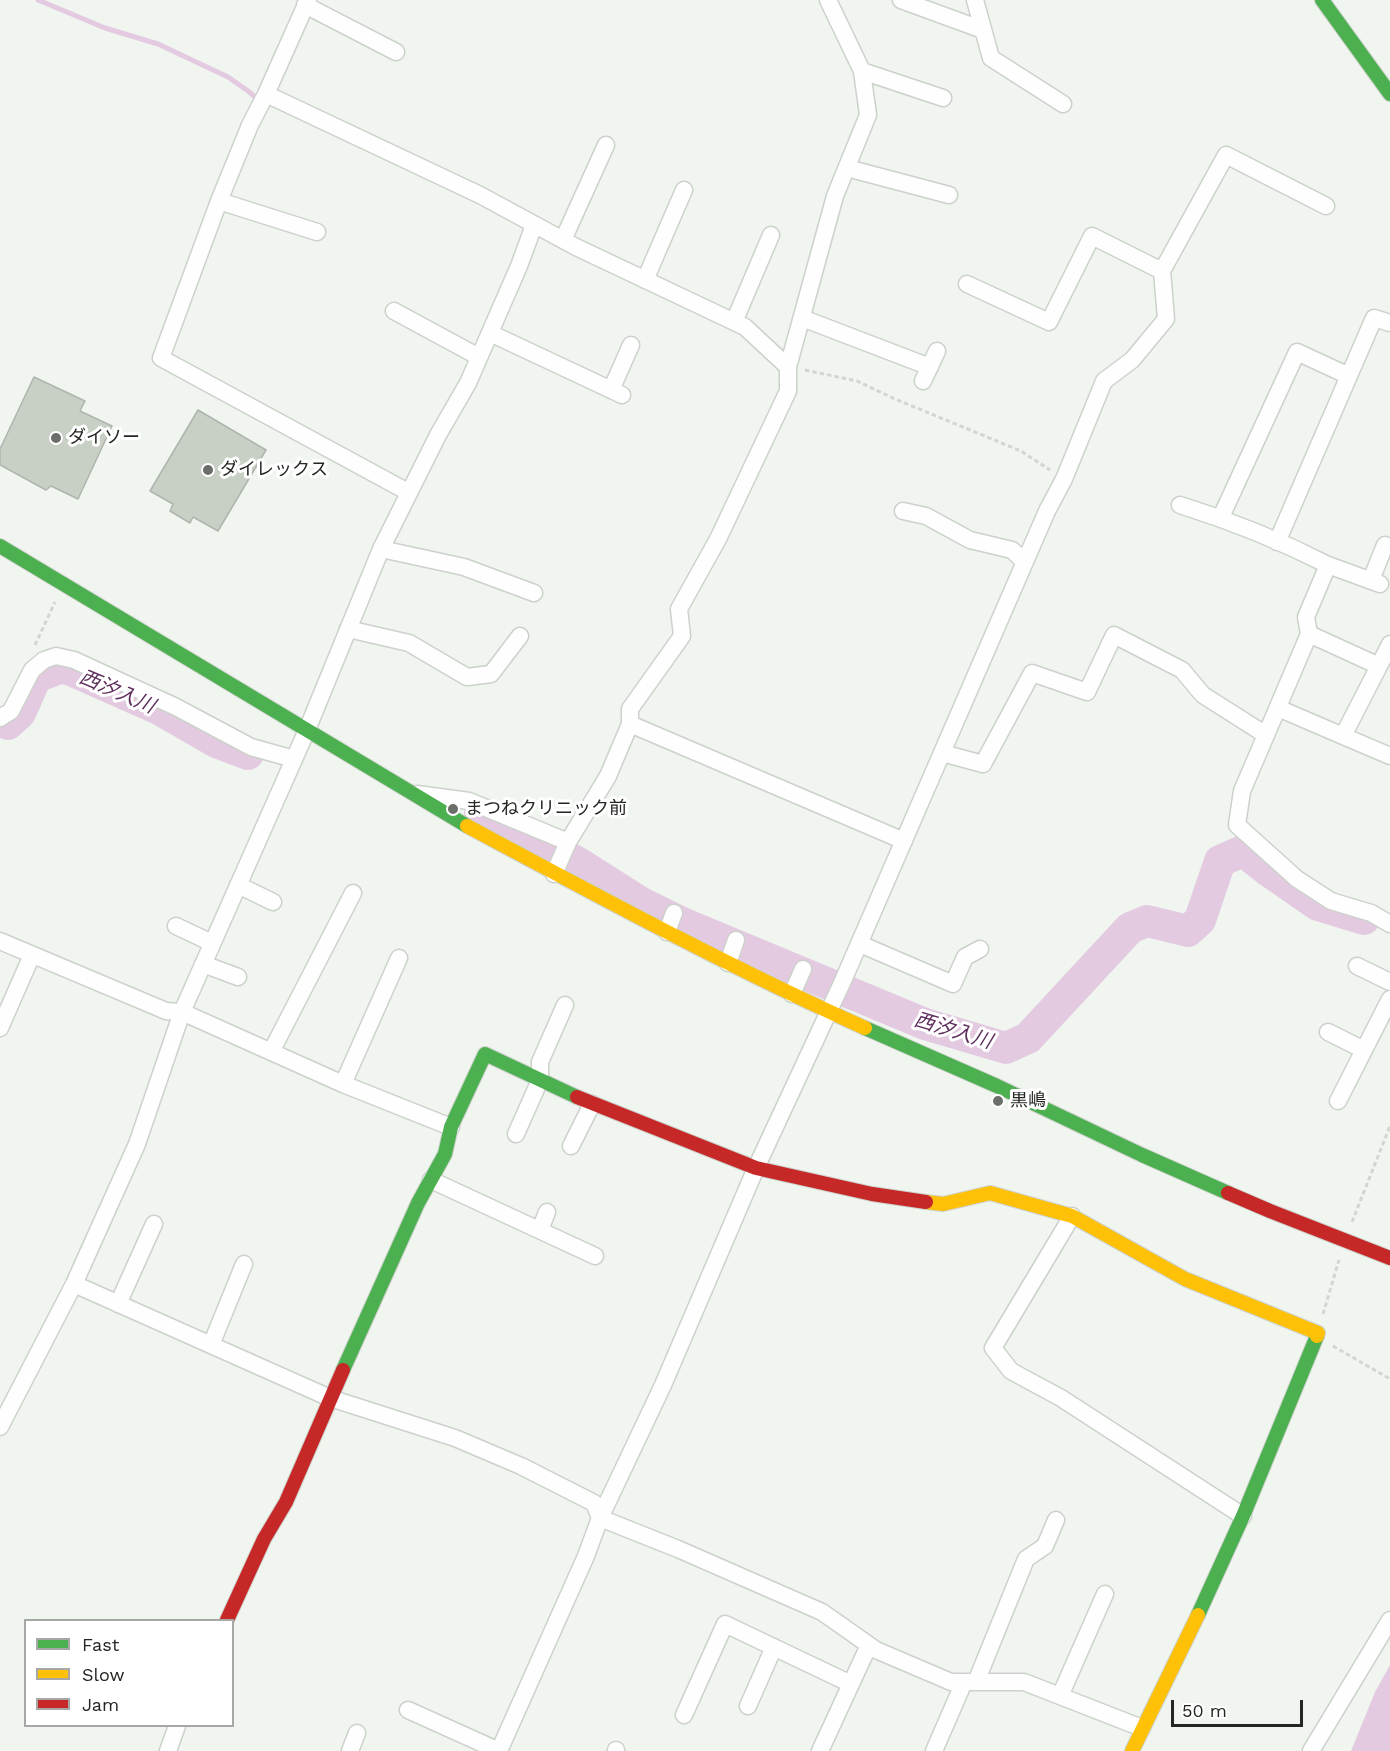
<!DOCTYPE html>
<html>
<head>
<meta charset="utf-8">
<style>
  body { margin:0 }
  #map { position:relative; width:1390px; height:1751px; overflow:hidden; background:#f0f5ef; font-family:"Work Sans",sans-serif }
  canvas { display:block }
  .legend { position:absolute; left:24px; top:1619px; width:210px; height:108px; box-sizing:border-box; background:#fff; border:2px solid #a7a8a6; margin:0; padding:8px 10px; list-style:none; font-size:18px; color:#232621 }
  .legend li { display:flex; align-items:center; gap:12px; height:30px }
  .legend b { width:30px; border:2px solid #a7a8a6 }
  .scale { position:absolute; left:1171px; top:1700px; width:132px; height:27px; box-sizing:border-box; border:3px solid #232621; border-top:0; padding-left:8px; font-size:18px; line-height:21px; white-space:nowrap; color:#232621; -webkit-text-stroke:4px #fff; paint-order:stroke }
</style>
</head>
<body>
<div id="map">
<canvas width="1390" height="1751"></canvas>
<ul class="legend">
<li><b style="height:8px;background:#4caf50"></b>Fast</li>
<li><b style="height:8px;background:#ffc107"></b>Slow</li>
<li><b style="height:8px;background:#c62828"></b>Jam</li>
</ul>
<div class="scale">50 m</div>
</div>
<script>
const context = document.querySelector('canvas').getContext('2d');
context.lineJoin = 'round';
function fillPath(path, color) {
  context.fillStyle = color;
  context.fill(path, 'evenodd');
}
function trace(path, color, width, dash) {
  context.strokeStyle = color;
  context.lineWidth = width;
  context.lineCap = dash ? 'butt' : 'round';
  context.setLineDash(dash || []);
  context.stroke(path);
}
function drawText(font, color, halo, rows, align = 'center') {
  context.font = font + ' "Work Sans","Noto Sans JP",sans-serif';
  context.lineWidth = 6;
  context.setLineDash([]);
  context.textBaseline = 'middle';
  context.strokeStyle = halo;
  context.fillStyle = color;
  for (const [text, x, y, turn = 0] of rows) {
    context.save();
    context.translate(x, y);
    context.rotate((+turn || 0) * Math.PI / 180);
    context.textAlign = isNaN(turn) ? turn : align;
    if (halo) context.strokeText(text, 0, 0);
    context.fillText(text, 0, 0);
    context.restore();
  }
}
fillPath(new Path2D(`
  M1390,1665V1751H1351L1375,1692Z`), '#e3cae1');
trace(new Path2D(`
  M38,0L105,28L158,44L228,77L248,91L255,97`), '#e3cae1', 5);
trace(new Path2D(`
  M8,724L20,713L36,677L59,668L69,669L157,708L216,742L248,754
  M480,813L508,824L580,864L643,904L682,923L925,1024L1006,1048L1028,1038L1130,928L1147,921L1188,931L1200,920L1220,861L1243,851L1266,869L1318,905L1364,919`), '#e3cae1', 32);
const building = new Path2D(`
  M34,377L85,401L80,411L112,426L78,499L51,486L46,490L0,465V449Z
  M198,410L266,450L218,531L193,517L190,523L170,511L173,504L150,491Z`);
fillPath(building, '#c8d0c5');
trace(building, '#b0b4af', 1.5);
const street = new Path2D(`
  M308,0L266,94L250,125L219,201L161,358L408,492
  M828,0L862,71L868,115L835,196L788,367V391L718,539L679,609L682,636L630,709V724L904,841
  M901,0L983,30
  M975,0L991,58L1063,104
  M305,5L396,52
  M862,71L943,98
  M266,94L480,195L576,247L745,327L788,367
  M847,168L949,195
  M219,201L317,232
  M563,240L606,145
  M645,280L684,190
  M967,284L1049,322L1092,236L1162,271
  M394,311L479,357
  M802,318L930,367
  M734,322L771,235
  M490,333L622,395
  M923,381L937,351
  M611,390L631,345
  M1180,505C1231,521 1281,541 1328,565
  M903,511L926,516L970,540L1012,550L1025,562
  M1221,517L1297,352L1349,376
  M1277,542L1374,318L1390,323
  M381,549L464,567L534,593
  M1371,580L1385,545
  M348,629L409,643L467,677L491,674L520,636
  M1309,634L1379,666L1390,644
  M1379,666L1343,736L1390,756
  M1278,708L1343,736
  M0,718L11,711L32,670L44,660L56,656L74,660L176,707L251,747L294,759
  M1266,735L1309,634L1306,617L1328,565L1380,584
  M942,753L983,764L1032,673L1087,692L1114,635L1182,670L1203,695L1266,735L1242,791L1237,825L1297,879L1331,901L1371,913L1390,924
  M417,794L469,801L568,842
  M554,874L568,842L608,776L630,724
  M238,885L273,902
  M176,926L212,943
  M667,932L674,913
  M0,941L166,1011L182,1012L343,1084L451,1127
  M860,944L953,984L965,957L980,949
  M728,963L736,940
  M203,964L238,977
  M1357,966L1390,982
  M792,994L803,969
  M0,1028L32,955
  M1328,1032L1364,1050
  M271,1052L353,893
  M343,1084L399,958
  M1338,1101L1390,999
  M516,1134L540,1080V1062L565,1005
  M571,1146L592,1104
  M431,1180L595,1256
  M1072,1216L993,1348L1011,1371L1061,1398L1243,1516
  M540,1230L547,1212
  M74,1284L330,1398L455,1438L521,1466L594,1503L600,1518L678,1549L822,1612L876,1650L951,1682H1024L1142,1728
  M118,1304L154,1224
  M211,1345L244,1264
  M0,1427L74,1284L137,1144L182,1012L307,730L381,549L438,435L468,383L519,266L534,225
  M976,1682L1026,1559L1045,1546L1056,1520
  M1060,1696L1105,1594
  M748,1706L774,1647
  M408,1710L499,1751
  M684,1715L725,1624L851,1684
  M168,1751L177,1726
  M350,1751L357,1733
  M499,1751L586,1556L600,1518L663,1385L756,1168L842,983L1047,511L1064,479L1104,381L1132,360L1166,319L1162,271L1226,155L1326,206
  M616,1751V1750
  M820,1751L869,1645
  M934,1751L964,1682
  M1311,1751L1390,1620`);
const fast = new Path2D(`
  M1322,0L1390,94
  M0,546L467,826
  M865,1028L997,1086L1142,1155L1228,1193
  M343,1370L418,1203L445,1154L451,1127L485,1054L577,1097
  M1198,1615L1243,1516L1317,1336`);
const slow = new Path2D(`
  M467,826C598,896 729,967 865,1028
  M926,1202L943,1204L990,1193L1072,1216L1185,1279L1318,1333L1317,1336
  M1132,1751L1198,1615`);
const jam = new Path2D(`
  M577,1097L756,1168L872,1194L926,1202
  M1228,1193L1270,1211L1390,1258
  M227,1620L264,1539L286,1502L343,1370`);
trace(street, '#cdd1cc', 19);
trace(fast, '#cdd1cc', 16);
trace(slow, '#cdd1cc', 16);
trace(jam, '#cdd1cc', 16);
trace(new Path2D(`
  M805,370L857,381L895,399L1021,451L1050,470
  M35,645L55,602
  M1352,1222L1390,1126
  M1323,1314L1339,1260
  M1333,1346L1390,1379`), '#d3d5d3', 3, [4.5, 3]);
trace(street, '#fdfefd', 16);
trace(fast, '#4caf50', 14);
trace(slow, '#ffc107', 14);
trace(jam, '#c62828', 14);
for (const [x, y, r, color] of [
  [56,438,6,"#6b6e69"],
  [208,470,6,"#6b6e69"],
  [453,809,6,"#6b6e69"],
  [998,1101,6,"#6b6e69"]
]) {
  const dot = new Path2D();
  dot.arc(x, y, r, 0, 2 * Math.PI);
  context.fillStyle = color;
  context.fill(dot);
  trace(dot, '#fff', 2);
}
drawText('18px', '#232621', '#fff', [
  ["ダイソー",68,438],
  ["ダイレックス",220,470],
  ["まつねクリニック前",465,809],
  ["黒嶋",1010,1101]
], 'left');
drawText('italic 20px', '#5e2f5d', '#fff', [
  ["西汐入川",117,692,23],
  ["西汐入川",953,1031,17]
]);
</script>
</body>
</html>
